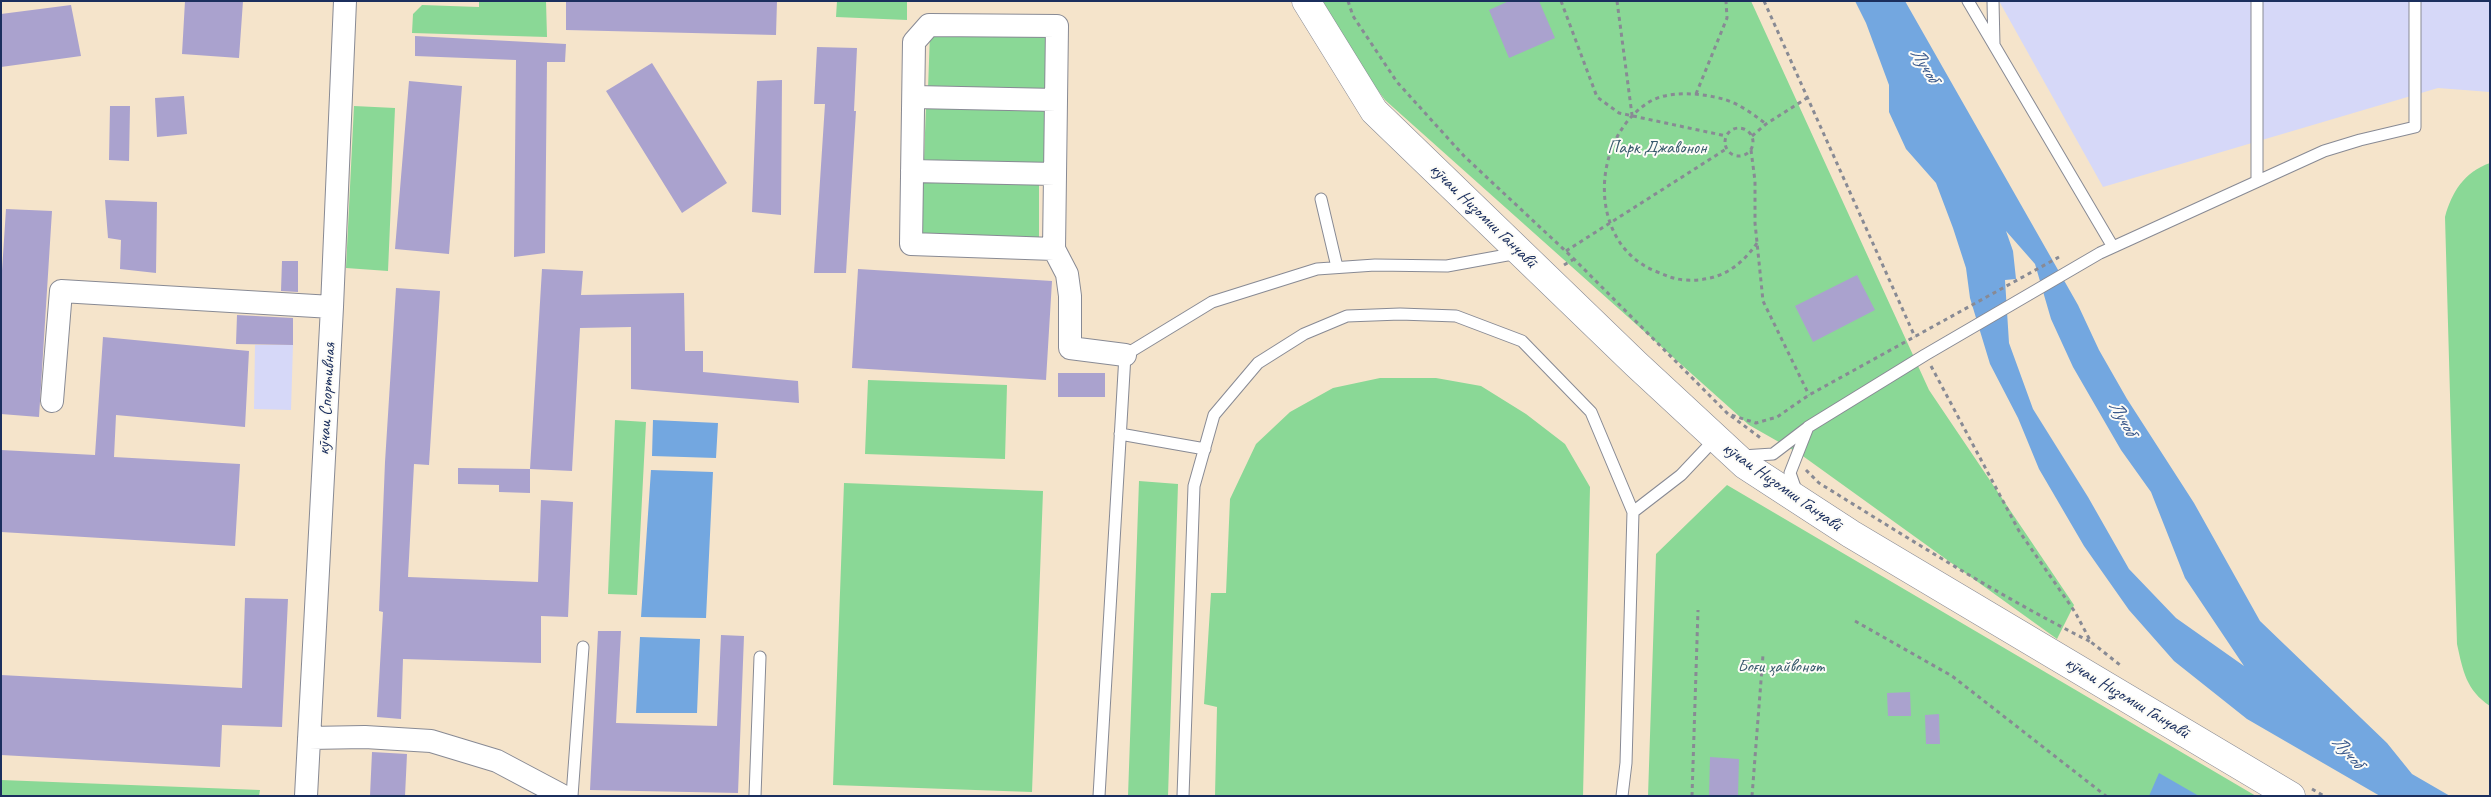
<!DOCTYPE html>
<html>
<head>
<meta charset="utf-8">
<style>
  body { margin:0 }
  #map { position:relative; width:2491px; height:797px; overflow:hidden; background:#f5e4cb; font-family:Caveat,sans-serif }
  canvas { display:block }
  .frame { position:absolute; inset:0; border:2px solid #1b2f5e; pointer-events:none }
</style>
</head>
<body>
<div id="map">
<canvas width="2491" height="797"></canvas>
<div class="frame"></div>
</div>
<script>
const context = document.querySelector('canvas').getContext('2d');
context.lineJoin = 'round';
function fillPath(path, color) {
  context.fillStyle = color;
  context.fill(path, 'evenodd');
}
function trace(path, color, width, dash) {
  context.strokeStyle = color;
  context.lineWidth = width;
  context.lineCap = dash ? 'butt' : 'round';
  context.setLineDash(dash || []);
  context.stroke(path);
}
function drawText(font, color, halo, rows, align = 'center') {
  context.font = font + ' Caveat,sans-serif';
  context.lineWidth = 4;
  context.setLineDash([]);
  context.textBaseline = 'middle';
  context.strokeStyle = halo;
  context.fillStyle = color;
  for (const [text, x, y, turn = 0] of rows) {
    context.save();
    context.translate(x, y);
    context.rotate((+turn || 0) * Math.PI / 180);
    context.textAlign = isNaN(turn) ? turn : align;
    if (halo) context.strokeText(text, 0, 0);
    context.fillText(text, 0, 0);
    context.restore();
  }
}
fillPath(new Path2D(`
  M1999,1H2490V92L2438,88L2103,187Z
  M255,345H293L291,410L254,409Z`), '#d6d8f8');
fillPath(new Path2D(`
  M479,1H546L547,37L412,33L413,14L422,5L479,7Z
  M837,1H907V20L836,17Z
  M1319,1H1751L1929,390L2074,605L2057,639L1800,454L1749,425L1385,100L1353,57Z
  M930,33L1047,35L1045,92L928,89Z
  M354,106L395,108L388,271L346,268Z
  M926,106L1045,110L1044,163L924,160Z
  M2490,163V706C2466,690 2463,671 2457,644L2445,217C2452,192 2464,172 2490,163Z
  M922,181L1039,184V244L920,242Z
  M1380,378H1436L1481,386L1526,414L1565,444L1590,487L1583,796H1215L1217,707L1204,704L1211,593H1226L1230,499L1256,444L1290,412L1333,388Z
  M868,380L1007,385L1005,459L865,454Z
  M615,420L646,422L637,595L608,594Z
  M1139,481L1178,484L1168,796H1128Z
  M844,483L1043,491L1032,792L833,785Z
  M1727,485L2256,796H1648L1656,554Z
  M1,780L260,790L259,796H1Z`), '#8ad896');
fillPath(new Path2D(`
  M1855,1H1905L2078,305L2099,350L2127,399L2194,503L2260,621L2387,743L2412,774L2450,796H2380L2247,719L2174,661L2129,610L2084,546L2039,469L2018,418L1990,364L1970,298L1966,268L1953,228L1936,183L1906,149L1889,112V85L1866,23ZM2006,231L2035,264L2051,319L2073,367L2121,450L2151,492L2185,578L2244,666L2176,618L2129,569L2088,497L2033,409L2009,343L2005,280L2016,279L2013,251Z
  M653,420L718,423L716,458L652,456Z
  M651,470L713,472L706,618L641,617Z
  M640,637L700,639L697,713H636Z
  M2159,773L2199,796H2149Z`), '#73a7e0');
fillPath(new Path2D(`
  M185,1H243L239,58L182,54Z
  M566,1H777L776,35L566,30Z
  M1509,1H1539L1555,38L1509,58L1489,10Z
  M71,5L81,56L1,67V14Z
  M415,36L566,44L565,62H547L545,253L514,257L516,60L415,56Z
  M817,47L857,48L854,111H856L846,273H814L825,104H814Z
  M652,63L727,183L682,213L606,91Z
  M782,80L781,215L752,212L757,81Z
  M409,81L462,86L449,254L395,249Z
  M184,96L187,134L157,137L155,98Z
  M110,106H130L129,161L109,160Z
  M105,200L157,202L156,273L120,269L121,240L108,238Z
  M6,209L52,211L39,417L1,414V286Z
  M282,261H298V292L281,291Z
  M542,269L583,271L581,295L684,293L685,351H703V372L798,381L799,403L631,389V327L580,328L572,471L530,469Z
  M858,269L1052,281L1046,380L852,368Z
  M1857,275L1875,310L1813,342L1795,306Z
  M396,288L440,291L429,465L414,464L408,577L538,582L541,500L573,502L568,617L541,616V663L403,659L401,719L377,717L383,612L379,611L385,462Z
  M237,315L293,318V345L236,344Z
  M103,337L249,351L245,427L116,415L114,457L240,464L235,546L1,532V450L95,455Z
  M1058,373H1105V397H1058Z
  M458,468L530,469V493L499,492V485L458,484Z
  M245,598L288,599L282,727L222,725L220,767L1,755V675L242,688Z
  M598,631H621L616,723L717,726L721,635L744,636L738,793L590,790Z
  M1910,692L1911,716H1888L1887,693Z
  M1939,714L1940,744H1926L1925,715Z
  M372,752L407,754L405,796H370Z
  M1710,757L1739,759L1738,796H1709Z`), '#aaa2ce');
const lane = new Path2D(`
  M1968,1L2113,247
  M1993,1L1994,45
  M2257,1V181
  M1321,199L1337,267
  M1120,434L1205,449
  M1742,456L1773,454L1807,428
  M1797,493L1790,473L1808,427L1925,355L2100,253L2324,151L2360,140L2415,127V1
  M1633,512L1681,475L1715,439
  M572,796L583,647
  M755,796L760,657
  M1099,796L1125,355L1212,302L1317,269L1375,265L1447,266L1518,253
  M1183,796L1194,486L1214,415L1258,363L1304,334L1347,316L1400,314L1456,316L1522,341L1591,412L1633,512L1626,763L1622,796`);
const street = new Path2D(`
  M914,97L1056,100
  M912,171L1055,174
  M1054,249L911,244L914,42L929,25L1057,26L1054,249L1067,274L1070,296V348L1125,355
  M52,401L61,291L332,307
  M309,738L365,737L431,741L497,761L563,796
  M306,796L332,307L345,1`);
const secondary = new Path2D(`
  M1306,1L1374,111L1636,364L1745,465L1851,534L2291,796`);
trace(lane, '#888a94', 13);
trace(street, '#888a94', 24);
trace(secondary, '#888a94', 29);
trace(new Path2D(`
  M1348,1L1353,16L1397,82L1464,156L1574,259L1728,414L1756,423L1777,417L1809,395L2059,257
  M1561,1L1597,97L1619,113L1726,136
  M1617,1L1632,115
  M1764,1L1915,337
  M1696,94L1727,18L1726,1
  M1725 142a14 14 0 1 1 28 0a14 14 0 1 1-28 0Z
  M1752,136L1766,124L1807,98
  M1751,150L1755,181V223L1763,301L1809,395
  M1757,243C1739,269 1717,282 1684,280C1673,279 1665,275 1655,271C1587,243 1590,139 1649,102C1669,90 1701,93 1723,99C1738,103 1753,114 1766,124
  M1566,251L1726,149
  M1564,265L1574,259
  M1931,366L2019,531L2075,612L2091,642L2120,665
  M1731,416L1762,439
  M1806,470L1819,483C1908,538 1997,595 2091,642
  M1855,621L1952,676L2106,796
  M2312,789L2324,796
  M1692,796L1698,610
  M1752,796L1763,655`), '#888a94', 3, [4, 4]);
trace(lane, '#fff', 11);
trace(street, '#fff', 22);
trace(secondary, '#fff', 28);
drawText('18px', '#37596c', '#fdfcf7', [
  ["Парк Джавонон",1657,148],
  ["Боғи ҳайвонот",1781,667]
]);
drawText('18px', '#1b2f5e', '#fdfcf7', [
  ["кӯчаи Низомии Ганҷавӣ",1483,216,44],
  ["кӯчаи Спортивная",327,399,-87],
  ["кӯчаи Низомии Ганҷавӣ",1782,487,35],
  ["кӯчаи Низомии Ганҷавӣ",2127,698,31]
]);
drawText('italic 19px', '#3a598c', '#fdfcf7', [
  ["Лучоб",1924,65,58],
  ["Лучоб",2122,418,60],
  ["Лучоб",2347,752,48]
]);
</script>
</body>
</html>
